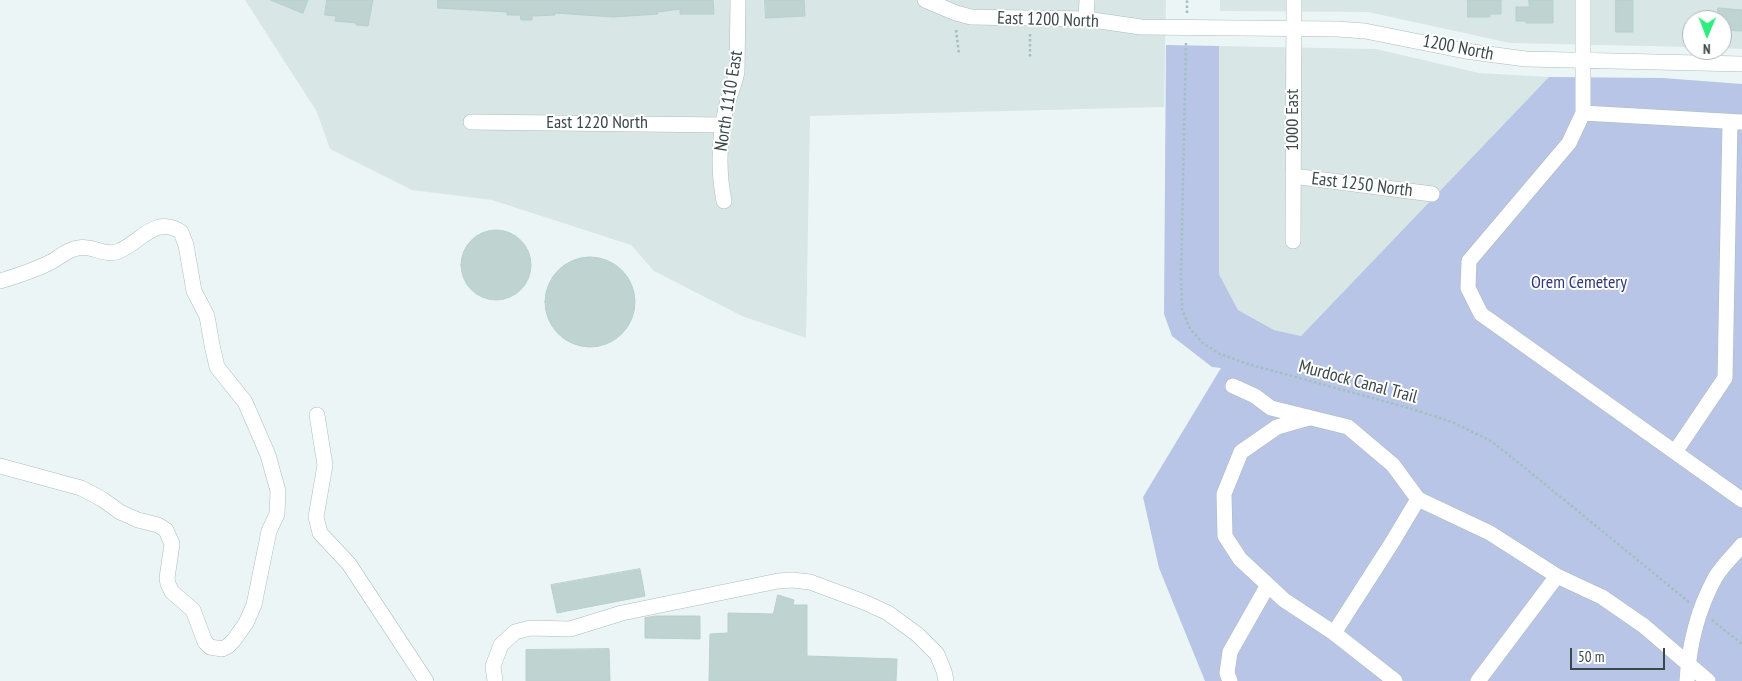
<!DOCTYPE html>
<html>
<head>
<meta charset="utf-8">
<style>
  body { margin:0 }
  #map { position:relative; width:1742px; height:681px; overflow:hidden; background:#ecf5f5; font-family:"PT Sans Narrow",sans-serif }
  canvas { display:block }
  .north { position:absolute; left:1682px; top:10px; width:50px; height:50px; box-sizing:border-box; background:#fff; border:1px solid #b0b6b6; border-radius:50%; rotate:181deg; font-size:14px; font-weight:700; line-height:20px; text-align:center; color:#3a4948 }
  .north::after { content:''; display:block; margin:auto; width:18px; height:22px; background:#2bee7e; clip-path:polygon(50% 0,100% 100%,50% 72%,0 100%) }
  .scale { position:absolute; left:1570px; top:648px; width:95px; height:22px; box-sizing:border-box; border:2px solid #3a4948; border-top:0; padding-left:6px; font-size:15px; line-height:18px; white-space:nowrap; color:#3a4948; -webkit-text-stroke:4px #fff; paint-order:stroke }
</style>
</head>
<body>
<div id="map">
<canvas width="1742" height="681"></canvas>
<div class="north">N</div>
<div class="scale">50 m</div>
</div>
<script>
const context = document.querySelector('canvas').getContext('2d');
context.lineJoin = 'round';
function fillPath(path, color) {
  context.fillStyle = color;
  context.fill(path, 'evenodd');
}
function trace(path, color, width, dash) {
  context.strokeStyle = color;
  context.lineWidth = width;
  context.lineCap = dash ? 'butt' : 'round';
  context.setLineDash(dash || []);
  context.stroke(path);
}
function drawText(font, color, halo, rows, align = 'center') {
  context.font = font + ' "PT Sans Narrow",sans-serif';
  context.lineWidth = 4;
  context.setLineDash([]);
  context.textBaseline = 'middle';
  context.strokeStyle = halo;
  context.fillStyle = color;
  for (const [text, x, y, turn = 0] of rows) {
    context.save();
    context.translate(x, y);
    context.rotate((+turn || 0) * Math.PI / 180);
    context.textAlign = isNaN(turn) ? turn : align;
    if (halo) context.strokeText(text, 0, 0);
    context.fillText(text, 0, 0);
    context.restore();
  }
}
fillPath(new Path2D(`
  M245,0H1166L1164,107L810,116L806,338L742,316L654,271L631,245L492,200L412,190L330,149L317,112Z
  M1220,0H1742V49L1722,48V20H1692V47L1510,43L1368,12L1220,11Z
  M1219,46L1376,49L1479,73L1549,77L1301,336L1274,330L1238,310L1219,274Z`), '#d8e6e5');
fillPath(new Path2D(`
  M1166,45L1219,46V274L1238,310L1274,330L1301,336L1549,77L1663,78L1742,84V681H1205L1159,568L1143,497L1221,368L1212,367L1172,336L1164,314Z`), '#b8c5e6');
const building = new Path2D(`
  M271,0H308L303,13Z
  M327,0H373L368,26L356,25V23L335,21L336,16L325,15Z
  M438,0H713L714,14H680V9L657,12L658,14L613,17L555,13V15L532,16V20H521L520,15H507V12L438,8Z
  M765,0H804L805,16L766,18Z
  M1468,0H1501V14H1490V17H1468Z
  M1529,0H1553V23H1526V21H1516V7H1529Z
  M1616,0H1633V32H1616Z
  M1718,8L1742,10V31L1722,30V20H1718Z
  M461 265a35 35 0 1 1 70 0a35 35 0 1 1-70 0Z
  M545 302a45 45 0 1 1 90 0a45 45 0 1 1-90 0Z
  M640,569L645,596L557,613L551,585Z
  M778,595L794,600L793,605H807V656L897,659L896,681H709L710,634L728,633V613L773,614Z
  M656,616H700V639L645,638V618Z
  M609,649L610,681H526V650Z`);
fillPath(building, '#bfd3d1');
trace(building, '#b6d1ce', 1);
const minor = new Path2D(`
  M925,0L956,13L971,17L1086,19L1141,27L1337,29L1365,31L1465,51L1526,59L1742,64
  M1086,19L1087,0
  M1583,113V0
  M471,122L723,125
  M1742,122L1583,113L1569,143L1469,261L1468,288L1481,314L1742,500
  M1293,176L1432,194
  M724,201C718,171 719,139 726,108C729,96 735,84 737,71L738,0
  M1293,241L1294,0
  M0,281C17,276 35,270 51,262C60,257 68,249 78,248C93,245 105,257 119,251C141,242 155,215 181,232L186,245L194,291L207,316L212,345L217,367L245,402L268,455L278,491L277,514L269,531L254,605L246,623L234,640L228,646L222,649L210,647L205,642L193,610L172,592L168,584L167,578L172,544L166,530L158,525L138,520L120,512L102,499L81,488L0,466
  M1233,386L1255,396L1271,408L1348,427L1393,465L1418,499L1490,533L1557,576L1602,597L1644,626L1708,681
  M317,415L325,465L316,517L320,533L349,564L426,681
  M1309,418L1277,427L1241,452L1224,494L1225,536L1240,559L1284,600L1334,633L1395,681
  M1675,452L1725,378L1730,122
  M1334,633L1393,541L1418,499
  M495,681L493,666L501,645L515,632L530,628L570,629L622,613L778,581L792,580L810,582L864,602L888,613L918,635L937,654L944,671L946,681
  M1230,681L1227,673L1230,652L1268,585
  M1478,681L1557,576
  M1687,681C1689,646 1698,609 1715,578C1722,566 1733,556 1742,545`);
trace(minor, '#acbdbc', 16);
trace(new Path2D(`
  M1187,13V0
  M956,30L959,54
  M1030,34V59
  M1186,43L1181,275L1182,309L1190,329L1203,343L1220,354L1248,364L1409,408L1452,422L1491,441L1524,467L1690,603
  M1712,620L1742,644`), '#a1c1bf', 2.5, [2.5, 2.5]);
trace(minor, '#fff', 15);
drawText('18px', '#3a4948', '#fff', [
  ["East 1200 North",1048,20,2],
  ["1200 North",1458,48,11],
  ["North 1110 East",729,101,-81],
  ["1000 East",1293,120,-90],
  ["East 1220 North",597,123],
  ["East 1250 North",1362,185,7],
  ["Murdock Canal Trail",1358,382,15]
]);
drawText('18px', '#2f3779', '#fff', [
  ["Orem Cemetery",1579,283]
]);
</script>
</body>
</html>
